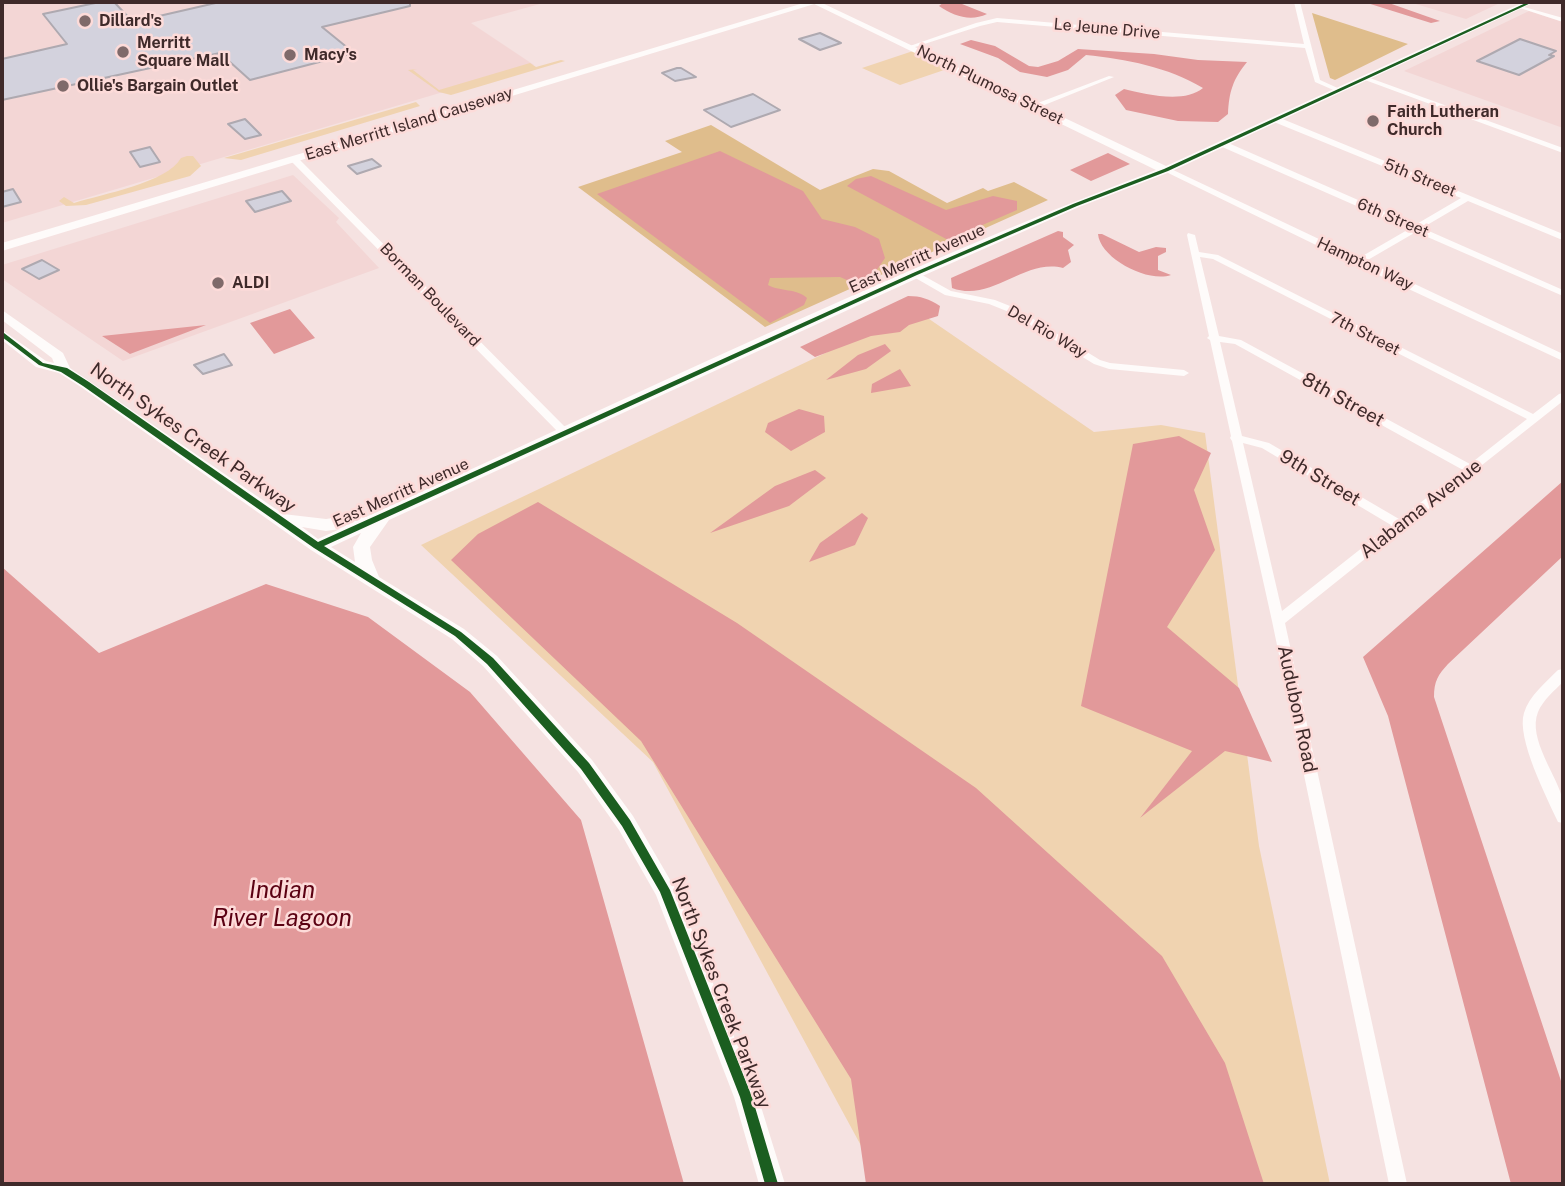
<!DOCTYPE html>
<html>
<head>
<meta charset="utf-8">
<style>
  body { margin:0 }
  #map { position:relative; width:1565px; height:1186px; overflow:hidden; background:#f5e2e1; font-family:"Public Sans",sans-serif }
  canvas { display:block }
  .frame { position:absolute; inset:0; border:4px solid #3f2a2a; pointer-events:none }
</style>
</head>
<body>
<div id="map">
<canvas width="1565" height="1186"></canvas>
<div class="frame"></div>
</div>
<script>
const context = document.querySelector('canvas').getContext('2d');
context.lineJoin = 'round';
function fillPath(path, color) {
  context.fillStyle = color;
  context.fill(path, 'evenodd');
}
function trace(path, color, width, dash) {
  context.strokeStyle = color;
  context.lineWidth = width;
  context.lineCap = dash ? 'butt' : 'round';
  context.setLineDash(dash || []);
  context.stroke(path);
}
function drawText(font, color, halo, rows, align = 'center') {
  context.font = font + ' "Public Sans",sans-serif';
  context.lineWidth = 5;
  context.setLineDash([]);
  context.textBaseline = 'middle';
  context.strokeStyle = halo;
  context.fillStyle = color;
  for (const [text, x, y, turn = 0] of rows) {
    context.save();
    context.translate(x, y);
    context.rotate((+turn || 0) * Math.PI / 180);
    context.textAlign = isNaN(turn) ? turn : align;
    if (halo) context.strokeText(text, 0, 0);
    context.fillText(text, 0, 0);
    context.restore();
  }
}
fillPath(new Path2D(`
  M2,2H547L471,23L534,65L2,223Z
  M1409,2H1502L1466,19Z
  M1529,11L1563,22V128L1404,71Z
  M293,175L339,218L336,222L379,268L123,361L2,279V265Z`), '#f3d6d5');
fillPath(new Path2D(`
  M913,51L950,68L900,85L862,68Z
  M561,60L565,61L451,95L439,92L408,70L417,69L413,70L439,90L530,63L536,67Z
  M416,102L420,106L241,160L224,158Z
  M187,156H193L201,166L190,176L86,205L66,206L59,201L64,197L74,203C102,194 167,183 181,158Z
  M916,310L1094,432L1161,425L1205,433L1259,846L1330,1184H867L865,1153L653,762L421,545Z`), '#f0d3b0');
fillPath(new Path2D(`
  M1312,13L1408,44L1335,80L1330,78Z
  M711,125L820,190L873,169L889,171L947,203L983,188L988,191L1014,182L1048,200L765,327L578,187L682,152L665,141Z`), '#dfbd8c');
fillPath(new Path2D(`
  M944,2H957L987,14C970,22 954,16 939,6Z
  M1364,2H1386L1440,21L1431,23Z
  M971,40L995,46L1029,66L1038,67L1058,61L1078,49L1154,54L1198,60L1247,62C1233,79 1229,92 1228,114L1218,122L1178,121L1126,110L1115,95L1124,89C1145,94 1184,104 1203,88C1168,67 1126,59 1086,55L1068,70L1047,77L1020,72L998,58L960,44Z
  M720,151L803,191L822,219L855,227L879,239L885,258L874,274L854,283L840,277L770,278L768,285C781,292 796,288 807,298L804,305L770,323L597,194Z
  M1108,153L1130,164L1091,181L1070,170Z
  M871,176L946,210L993,196L1017,201V210L948,240L847,186L856,179Z
  M1058,231L1063,232V237L1074,245L1068,250L1071,262L1063,268C1024,258 992,303 952,288L951,278Z
  M1098,234H1102L1139,252L1156,247L1166,248V252L1158,256V270L1171,275C1147,283 1100,258 1098,234Z
  M908,296C921,296 929,299 940,306L938,316L909,325L900,332L871,336L815,357L800,347Z
  M290,309L315,338L274,354L250,323Z
  M206,325L130,354L102,336Z
  M885,344L891,351L866,369L826,380L858,355Z
  M900,369L911,386L871,393L872,384Z
  M799,409L824,416L825,432L791,451L765,432L768,423Z
  M1179,436L1211,453L1194,490L1215,550L1167,627L1239,688L1272,762L1225,751L1140,818L1192,751L1081,706L1133,444Z
  M815,470L826,478L789,506L710,533L775,486Z
  M1563,481V556L1448,664C1438,675 1434,681 1434,697L1563,1087V1184H1511L1388,716L1363,657Z
  M538,502L737,623L976,788L1162,956L1225,1063L1264,1184H866L851,1079L641,741L451,560L478,534Z
  M862,513L868,518L855,545L809,562L820,543Z
  M2,567L99,653L266,584L368,617L470,692L581,820L684,1184H2Z`), '#e2999a');
const building = new Path2D(`
  M100,2H114L133,22L220,2H410V6L322,27L354,53L250,80L220,53L2,100V59L67,44L43,14Z
  M820,33L841,43L820,50L799,39Z
  M1520,39L1556,51L1549,55L1554,56L1519,75L1477,61Z
  M677,68H681L696,77L675,81L662,73Z
  M753,94L780,110L731,127L704,110Z
  M245,119L261,135L245,139L228,124Z
  M150,147L160,162L140,167L130,152Z
  M372,159L381,166L357,174L348,166Z
  M13,189L21,202L2,207V192Z
  M282,191L291,201L255,212L246,201Z
  M42,260L59,270L39,279L22,269Z
  M224,354L232,365L203,374L194,365Z`);
fillPath(building, '#d3d2dd');
trace(building, '#aea9b0', 2);
fillPath(new Path2D(`
  M1294,2H1300L1320,80L1342,90V92H1338L1315,82L1305,48L997,22L980,26L912,48L907,47L976,23L997,18L1304,44Z
  M1517,5L1563,18V22L1517,7Z
  M1109,76L1114,77L1037,108L1030,106Z
  M1367,77L1563,148V153L1365,80L1364,79Z
  M1274,118H1280L1563,234V240L1560,239L1468,201L1422,228L1563,290V296L1416,232L1366,261L1563,354V361L1355,264L1162,170L1169,168L1359,258L1409,229L1220,146V142H1226L1415,225L1461,198L1274,122Z
  M291,157H297L569,431L570,433L569,435H561L291,161Z
  M1188,233L1195,235L1199,252L1218,255L1533,414L1559,394L1563,393V401L1477,469L1476,473L1472,474L1407,526L1405,529L1401,530L1285,623L1407,1184H1389L1272,621L1232,441L1230,438L1231,436L1210,340L1207,338L1209,336L1187,235ZM1200,257L1213,259L1527,419L1470,464L1241,340L1219,336ZM1220,342L1235,344L1463,470L1399,519L1269,443L1242,436ZM1243,443L1262,448L1391,525L1282,611Z
  M915,271L951,291L995,300L1015,308L1100,360L1110,363L1184,370L1189,373L1184,376L1109,369L1094,364L1009,312L989,304L945,295L912,276V272Z
  M1563,669V682C1555,690 1543,700 1538,712C1527,739 1558,776 1563,801C1565,808 1563,817 1563,823L1558,822C1547,798 1516,738 1524,713C1529,696 1546,682 1558,670Z`), '#fefbfa');
fillPath(new Path2D(`
  M810,2H820L1166,166L1524,2H1535L1170,172L1079,207L920,277L389,520L370,547L372,560L379,577L464,629L497,656L592,760L633,816L676,890L758,1097L785,1184H759L734,1097L656,895L619,830L578,772L483,666L452,639L311,550L81,387L59,373L36,367L2,340V330L46,361L54,363L52,358L2,320V310L63,353L70,368L283,514L326,519L360,514L366,517C628,399 888,272 1156,170ZM302,527L326,531L340,529L318,539ZM361,533L353,547L355,562L331,547Z`), '#fefbfa');
fillPath(new Path2D(`
  M807,2H821L2,251V243Z`), '#fefbfa');
fillPath(new Path2D(`
  M1528,2H1533L1168,171L1077,206L917,275L324,546L461,632L493,658L589,763L630,820L670,890L752,1097L778,1184H765L740,1097L660,892L622,826L581,769L487,664L455,636L314,548L83,386L61,372L39,365L2,337V332L4,333L43,363L67,368L89,382L318,542L913,273L1073,204L1164,169Z`), '#1b5e20');
for (const [x, y, r, color] of [
  [85,21,7,"#7f6a6a"],
  [123,52,7,"#7f6a6a"],
  [290,55,7,"#7f6a6a"],
  [63,86,7,"#7f6a6a"],
  [1373,121,7,"#7f6a6a"],
  [218,283,7,"#7f6a6a"]
]) {
  const dot = new Path2D();
  dot.arc(x, y, r, 0, 2 * Math.PI);
  context.fillStyle = color;
  context.fill(dot);
  trace(dot, '#fddbd9', 2.5);
}
drawText('bold 16px', '#3f2a2a', '#fddbd9', [
  ["Dillard's",99,21],
  ["Merritt",137,43],
  ["Square Mall",137,61],
  ["Macy's",304,55],
  ["Ollie's Bargain Outlet",77,86],
  ["Faith Lutheran",1387,112],
  ["Church",1387,130],
  ["ALDI",232,283]
], 'left');
drawText('16px', '#3f2a2a', '#fddbd9', [
  ["Le Jeune Drive",1107,29,5],
  ["North Plumosa Street",990,85,26],
  ["East Merritt Island Causeway",409,124,-17],
  ["5th Street",1420,178,22],
  ["6th Street",1393,218,23],
  ["East Merritt Avenue",917,259,-24],
  ["Hampton Way",1365,264,25],
  ["Borman Boulevard",430,295,46],
  ["Del Rio Way",1047,332,30],
  ["7th Street",1365,334,27],
  ["East Merritt Avenue",401,493,-24]
]);
drawText('19px', '#3f2a2a', '#fddbd9', [
  ["8th Street",1343,400,29],
  ["North Sykes Creek Parkway",193,438,35],
  ["9th Street",1320,478,31],
  ["Alabama Avenue",1421,509,-38],
  ["Audubon Road",1297,709,78],
  ["North Sykes Creek Parkway",721,993,69]
]);
drawText('italic 24px', '#5b0012', '#fddbd9', [
  ["Indian",282,891],
  ["River Lagoon",282,919]
]);
</script>
</body>
</html>
